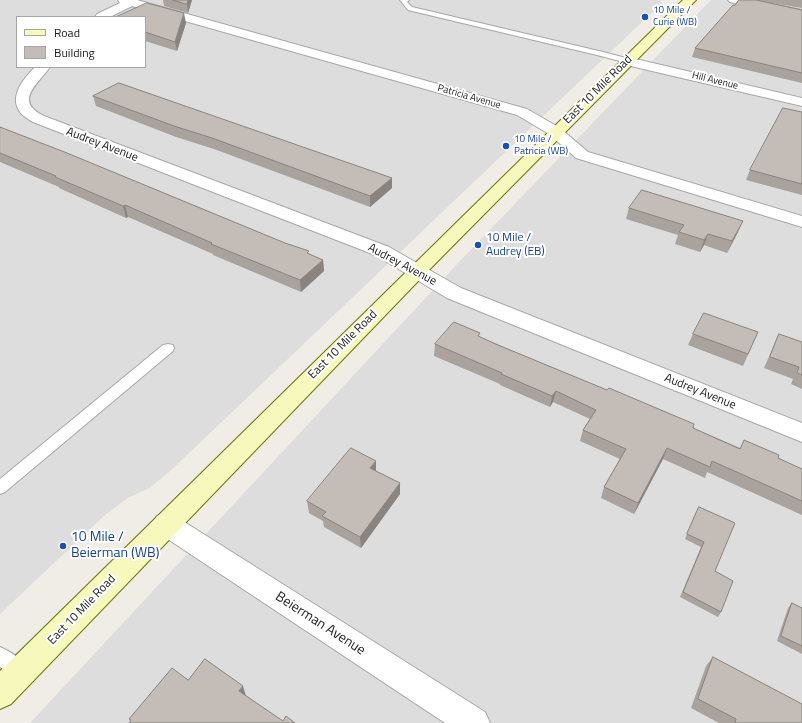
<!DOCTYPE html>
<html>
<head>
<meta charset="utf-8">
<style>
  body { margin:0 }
  #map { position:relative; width:802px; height:723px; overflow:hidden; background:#f0ece6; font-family:"Titillium Web",sans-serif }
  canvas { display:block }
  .legend { position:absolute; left:16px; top:16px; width:130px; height:52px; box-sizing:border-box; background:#fff; border:1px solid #a6a6a6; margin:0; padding:5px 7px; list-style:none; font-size:12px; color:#202020 }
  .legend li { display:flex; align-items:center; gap:8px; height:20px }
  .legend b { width:20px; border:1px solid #a6a6a6 }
</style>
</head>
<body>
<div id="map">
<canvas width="802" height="723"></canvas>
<ul class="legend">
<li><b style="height:5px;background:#f6f8bc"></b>Road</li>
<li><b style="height:11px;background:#c4bcb6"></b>Building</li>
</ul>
</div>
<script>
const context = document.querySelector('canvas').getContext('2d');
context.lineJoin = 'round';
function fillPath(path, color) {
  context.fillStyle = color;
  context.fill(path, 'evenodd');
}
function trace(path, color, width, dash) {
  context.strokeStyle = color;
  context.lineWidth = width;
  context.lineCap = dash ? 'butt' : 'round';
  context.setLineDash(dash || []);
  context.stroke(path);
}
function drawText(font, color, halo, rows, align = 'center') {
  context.font = font + ' "Titillium Web",sans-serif';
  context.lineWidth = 4;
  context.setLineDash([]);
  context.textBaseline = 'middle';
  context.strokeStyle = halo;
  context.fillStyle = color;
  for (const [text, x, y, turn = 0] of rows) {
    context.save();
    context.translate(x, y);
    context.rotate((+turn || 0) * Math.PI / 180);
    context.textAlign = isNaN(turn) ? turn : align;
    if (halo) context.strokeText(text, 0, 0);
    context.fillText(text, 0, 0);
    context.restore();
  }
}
fillPath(new Path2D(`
  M0,0H660L662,3L168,473L149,488L128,498L105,515L0,614ZM17,17H145V67H17Z
  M711,0H802V723H30L460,261Z`), '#dedddd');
const lane = new Path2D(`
  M400,0H409L407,2L412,7L603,52L630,59L631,61L627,63L601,56L408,10Z
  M168,344L173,345L174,348L173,351L5,492L0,494V479L163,345Z
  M0,647C11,652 26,661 30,672L27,678L21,681L15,678L0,667Z`);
const street = new Path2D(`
  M118,0H137L527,109L560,128L588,152L802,216V227L576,158L549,134L517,115L132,6L110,17H95L97,14L120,3Z
  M728,0H751L802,10V18L734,3L730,2Z
  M627,57L802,98V106L622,64L620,61L622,58Z
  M35,67H50C38,84 13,101 44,116L389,247L461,288L802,423V442L447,298L375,255L33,122C4,107 17,85 35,67Z
  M166,513L175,516L485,712L490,723H445L157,532L153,524L157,516Z`);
const secondary = new Path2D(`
  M683,0H696L424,275L11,704L0,709V671Z`);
trace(lane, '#a7a7a7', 2);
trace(street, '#a7a7a7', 2);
trace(secondary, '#6b7508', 2);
fillPath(lane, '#fff');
fillPath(street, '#fff');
fillPath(secondary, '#f6f8bc');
fillPath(new Path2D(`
  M163,0H192L188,13L164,6Z
  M739,0H802V8L766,2L802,10V83L692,57L695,48Z
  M145,17L186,23L177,51L145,41Z
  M93,96L392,178V188L370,207L214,149L176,137L96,106Z
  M802,112V195L746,180L750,170Z
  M0,127L323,260L324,271L301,292L213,255V254L128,217L126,218L59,188V187L0,162Z
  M629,208L738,232L727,253L704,245L700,252L675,244L678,235L626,219Z
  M758,332L743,366L688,345L693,334Z
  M779,334L802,342V389L791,384L793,379L764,368Z
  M480,337L740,448L778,458L802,469V515L707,472L705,478L663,459L634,514L601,498L604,487L620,459L580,441L583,430L590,419L553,402L550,407L500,385V384L434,356L435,344Z
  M376,471L400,494L361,548L324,527L323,521L309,513L307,501Z
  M696,512L715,571L721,612L718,617L680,597L701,547L685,539Z
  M792,603L802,608V654L777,641L788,608Z
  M713,657L802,723H719L691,708L706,666Z`), '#a9a29d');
fillPath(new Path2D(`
  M188,0H192L188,13L187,4Z
  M184,13L186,23L177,51L175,42Z
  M392,178V188L370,207V196Z
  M125,205L128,217L126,218L123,206Z
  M743,221L738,232L727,253L732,241Z
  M708,234L704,245L700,252L704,240Z
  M323,260L324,271L301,292L300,280Z
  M556,391L553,402L550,407L552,396Z
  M667,448L663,459L634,514L638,503Z
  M376,461V472L370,468Z
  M400,483V494L361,548L360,537Z
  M243,686L246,696L243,700L239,691Z`), '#89847f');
const building = new Path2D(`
  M173,0H188L187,4Z
  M739,0H756L802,10V73L695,48L733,5H735Z
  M147,3L184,13L175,42L145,32V17H116Z
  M119,83L392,178L370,196L212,138L174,126L93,96Z
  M783,108L802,112V184L750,170Z
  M0,127L67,153L285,243L309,251L307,253L323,260L300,280L211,244L212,243L125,205L123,206L55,177L56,176L0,153Z
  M642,190L743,221L732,241L708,234L704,240L679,232L684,225L629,208Z
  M704,313L758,332L748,354L693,334Z
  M454,322L480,333L478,336L498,345L607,390L609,388L694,424L693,428L740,449L744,440L779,455L778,458L802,469V501L712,461L710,467L667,448L638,503L604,487L626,449L583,430L596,410L556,391L552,396L501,374L502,373L435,344Z
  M779,334L802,342V375L797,373L799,367L770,357Z
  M351,448L376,461L370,468L400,483L360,537L322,516L326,512L307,501Z
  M699,507L735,523L715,571L733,581L721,612L683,592L704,542L687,534Z
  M792,603L802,608V646L781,636Z
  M713,657L802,704V723H735L736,719L698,699Z
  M205,659L243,686L239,691L283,721L286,716L295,723H129L131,720L129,719L172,668L188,680Z`);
fillPath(building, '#c4bcb6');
trace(building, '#89847f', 1);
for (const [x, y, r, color] of [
  [645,17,4,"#1a4fb4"],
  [506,146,4,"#1a4fb4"],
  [478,245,4,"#1a4fb4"],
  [63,546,4,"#1a4fb4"]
]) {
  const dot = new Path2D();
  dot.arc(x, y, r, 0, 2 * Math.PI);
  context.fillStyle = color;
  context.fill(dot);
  trace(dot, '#fff', 1.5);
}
drawText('10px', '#164399', '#fff', [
  ["10 Mile /",653,11],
  ["Curie (WB)",653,23],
  ["10 Mile /",514,140],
  ["Patricia (WB)",514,152]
], 'left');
drawText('10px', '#202020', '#fff', [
  ["Hill Avenue",715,81,14],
  ["Patricia Avenue",469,97,16]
]);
drawText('12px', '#202020', '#fff', [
  ["East 10 Mile Road",598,90,-45],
  ["Audrey Avenue",102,145,21],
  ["Audrey Avenue",402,265,28],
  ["East 10 Mile Road",343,345,-45],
  ["Audrey Avenue",700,392,22],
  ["East 10 Mile Road",82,610,-46]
]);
drawText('12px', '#164399', '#fff', [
  ["10 Mile /",486,238],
  ["Audrey (EB)",486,252]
], 'left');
drawText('14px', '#164399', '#fff', [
  ["10 Mile /",71,538],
  ["Beierman (WB)",71,554]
], 'left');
drawText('14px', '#202020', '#fff', [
  ["Beierman Avenue",320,624,33]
]);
</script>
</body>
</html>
